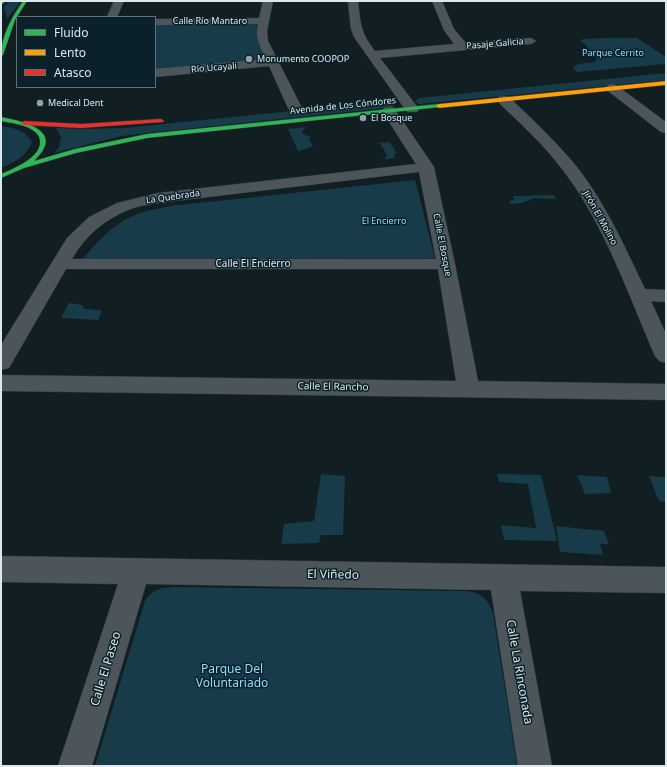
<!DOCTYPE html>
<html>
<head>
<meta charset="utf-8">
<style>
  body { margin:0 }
  #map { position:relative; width:667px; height:767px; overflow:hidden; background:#111e22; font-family:"Noto Sans",sans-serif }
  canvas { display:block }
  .frame { position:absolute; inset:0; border:2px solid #dbe8ee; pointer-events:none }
  .legend { position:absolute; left:16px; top:16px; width:140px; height:72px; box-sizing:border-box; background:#0a2129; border:1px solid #5e7178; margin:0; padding:5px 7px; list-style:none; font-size:12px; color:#dbe8ee }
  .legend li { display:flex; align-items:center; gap:8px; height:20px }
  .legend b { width:20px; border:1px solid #5e7178 }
</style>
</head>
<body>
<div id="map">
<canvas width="667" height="767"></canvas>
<div class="frame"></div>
<ul class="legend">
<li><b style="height:5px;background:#30b455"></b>Fluido</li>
<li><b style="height:5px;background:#ff9f0a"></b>Lento</li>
<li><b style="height:5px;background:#e5322d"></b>Atasco</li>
</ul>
</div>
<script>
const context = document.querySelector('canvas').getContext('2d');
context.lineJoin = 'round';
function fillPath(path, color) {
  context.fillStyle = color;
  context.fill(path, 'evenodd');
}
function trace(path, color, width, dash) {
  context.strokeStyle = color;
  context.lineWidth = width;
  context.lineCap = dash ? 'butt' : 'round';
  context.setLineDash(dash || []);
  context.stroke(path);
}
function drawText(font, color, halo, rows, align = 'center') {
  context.font = font + ' "Noto Sans",sans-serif';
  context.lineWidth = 3;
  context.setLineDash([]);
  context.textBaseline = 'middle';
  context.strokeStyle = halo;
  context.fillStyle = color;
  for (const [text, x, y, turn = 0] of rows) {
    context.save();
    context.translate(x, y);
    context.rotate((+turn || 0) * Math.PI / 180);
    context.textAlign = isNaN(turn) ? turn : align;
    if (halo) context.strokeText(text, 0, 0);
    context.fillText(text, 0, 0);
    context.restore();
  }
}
fillPath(new Path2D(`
  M9,1H21L7,19L4,7Z
  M155,24H255L258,27V41L264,59L263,60L155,71Z
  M607,38H637L666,57V64L577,72L573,68L578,64L595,62L597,59L584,43L580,42L583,39Z
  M666,73V80L419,104L415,101L419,98Z
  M390,101L394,107L147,133L122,136L54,153L59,147L61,137L56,128L81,129L124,128Z
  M1,126C14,128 26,130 32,142C26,157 15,162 1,168Z
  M306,127L302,132L303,134L311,137L309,139L313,146L298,151L288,129Z
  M390,142L397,154L394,155L395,158L382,160L386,158L385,157L387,156L382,146L378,143Z
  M415,180L435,258L83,259C97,241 118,220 140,213C150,210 160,208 170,206Z
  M554,195L556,199L535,198L522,203L511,204L509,201L514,200L513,196Z
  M69,303L82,305L84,309L102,310L98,320L61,318Z
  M321,474L345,476L343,535H321L319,543L281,544L284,524L314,521Z
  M497,474L541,475L557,541L504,540L501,525L536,528L528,484L499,482Z
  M577,475L607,477L611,493L585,494Z
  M649,476L666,477V502L659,501Z
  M556,526L604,531L609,544H600L603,555L560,552Z
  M173,587L466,591C481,592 488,599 493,613L517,766H95L145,601C152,589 160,588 173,587Z`), '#173b49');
const street = new Path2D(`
  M114,1H124L117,17H107Z
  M263,1H273L267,31L268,41L302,108L300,111H290L288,108L269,66L155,77V69L266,59C260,47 255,38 258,24L155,25V19L259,18Z
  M348,1H358C361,26 360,31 375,51L454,44L444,30L432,1H442L454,29L466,43L531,38L536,41L531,44L380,58L419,109L417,112H407L354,37L351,29Z
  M612,84L616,85L666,122V133L661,132L608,91L606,88L608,85Z
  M504,96L509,97C531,118 553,139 573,162C604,200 624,245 645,289L666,290V302L651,301L666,334V363L659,361L655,356C629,296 603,221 562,169C544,145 521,124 499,103L498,100L499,97Z
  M389,107L394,108L434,167L455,264L478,381L666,384V400L1,391V375L456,381L438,269H66L9,368L1,370V345L67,238L89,217L117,203L158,193L416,164L382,111L384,108ZM419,172L436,259H72C85,236 104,220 128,210C137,206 148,205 158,203Z
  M1,556L666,567V593L520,591L552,766H518L491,590L146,584L92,766H58L118,584L1,582Z`);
const fast = new Path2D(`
  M2,1H6L1,5V2Z
  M23,1H27L15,20L3,55L1,56C1,36 12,17 23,1Z
  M439,104L442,106L441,107L147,138L76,153L24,168L1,178V174C13,169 42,157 40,141C40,136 36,132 31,129C22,124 11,123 1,121V117C26,122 66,131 34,161L75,149L147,134Z`);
const slow = new Path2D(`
  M666,81V85L439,108L436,106L439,104Z`);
const jam = new Path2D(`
  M161,119L164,121L163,122L81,128L24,125L21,123L24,121L81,124Z`);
trace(street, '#30393d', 1);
trace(fast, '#30393d', 1);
trace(slow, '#30393d', 1);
trace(jam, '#30393d', 1);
fillPath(street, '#4c565a');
fillPath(fast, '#30b455');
fillPath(slow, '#ff9f0a');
fillPath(jam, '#e5322d');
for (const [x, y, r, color] of [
  [249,59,4,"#94a1a7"],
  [40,103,4,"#94a1a7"],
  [363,118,4,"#94a1a7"]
]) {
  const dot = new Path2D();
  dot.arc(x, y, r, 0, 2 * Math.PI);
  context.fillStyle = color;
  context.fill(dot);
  trace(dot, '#0a2129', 1.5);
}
drawText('9px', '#dbe8ee', '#0a2129', [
  ["Calle Río Mantaro",210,21],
  ["Pasaje Galicia",495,44,-5],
  ["Río Ucayali",214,68,-5],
  ["Avenida de Los Cóndores",343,106,-6],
  ["La Quebrada",173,197,-8],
  ["Jirón El Molino",600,218,61],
  ["Calle El Bosque",442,245,79]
]);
drawText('9px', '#8fdefd', '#0a2129', [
  ["Parque Cerrito",613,53],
  ["El Encierro",384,221]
]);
drawText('9px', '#dbe8ee', '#0a2129', [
  ["Monumento COOPOP",257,59],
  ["Medical Dent",48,103],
  ["El Bosque",371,118]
], 'left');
drawText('10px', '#dbe8ee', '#0a2129', [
  ["Calle El Encierro",253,264],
  ["Calle El Rancho",333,387,1]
]);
drawText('12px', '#dbe8ee', '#0a2129', [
  ["El Viñedo",333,575,1],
  ["Calle El Paseo",106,669,-73],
  ["Calle La Rinconada",519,672,80]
]);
drawText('12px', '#8fdefd', '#0a2129', [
  ["Parque Del",232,670],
  ["Voluntariado",232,684]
]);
</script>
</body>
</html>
